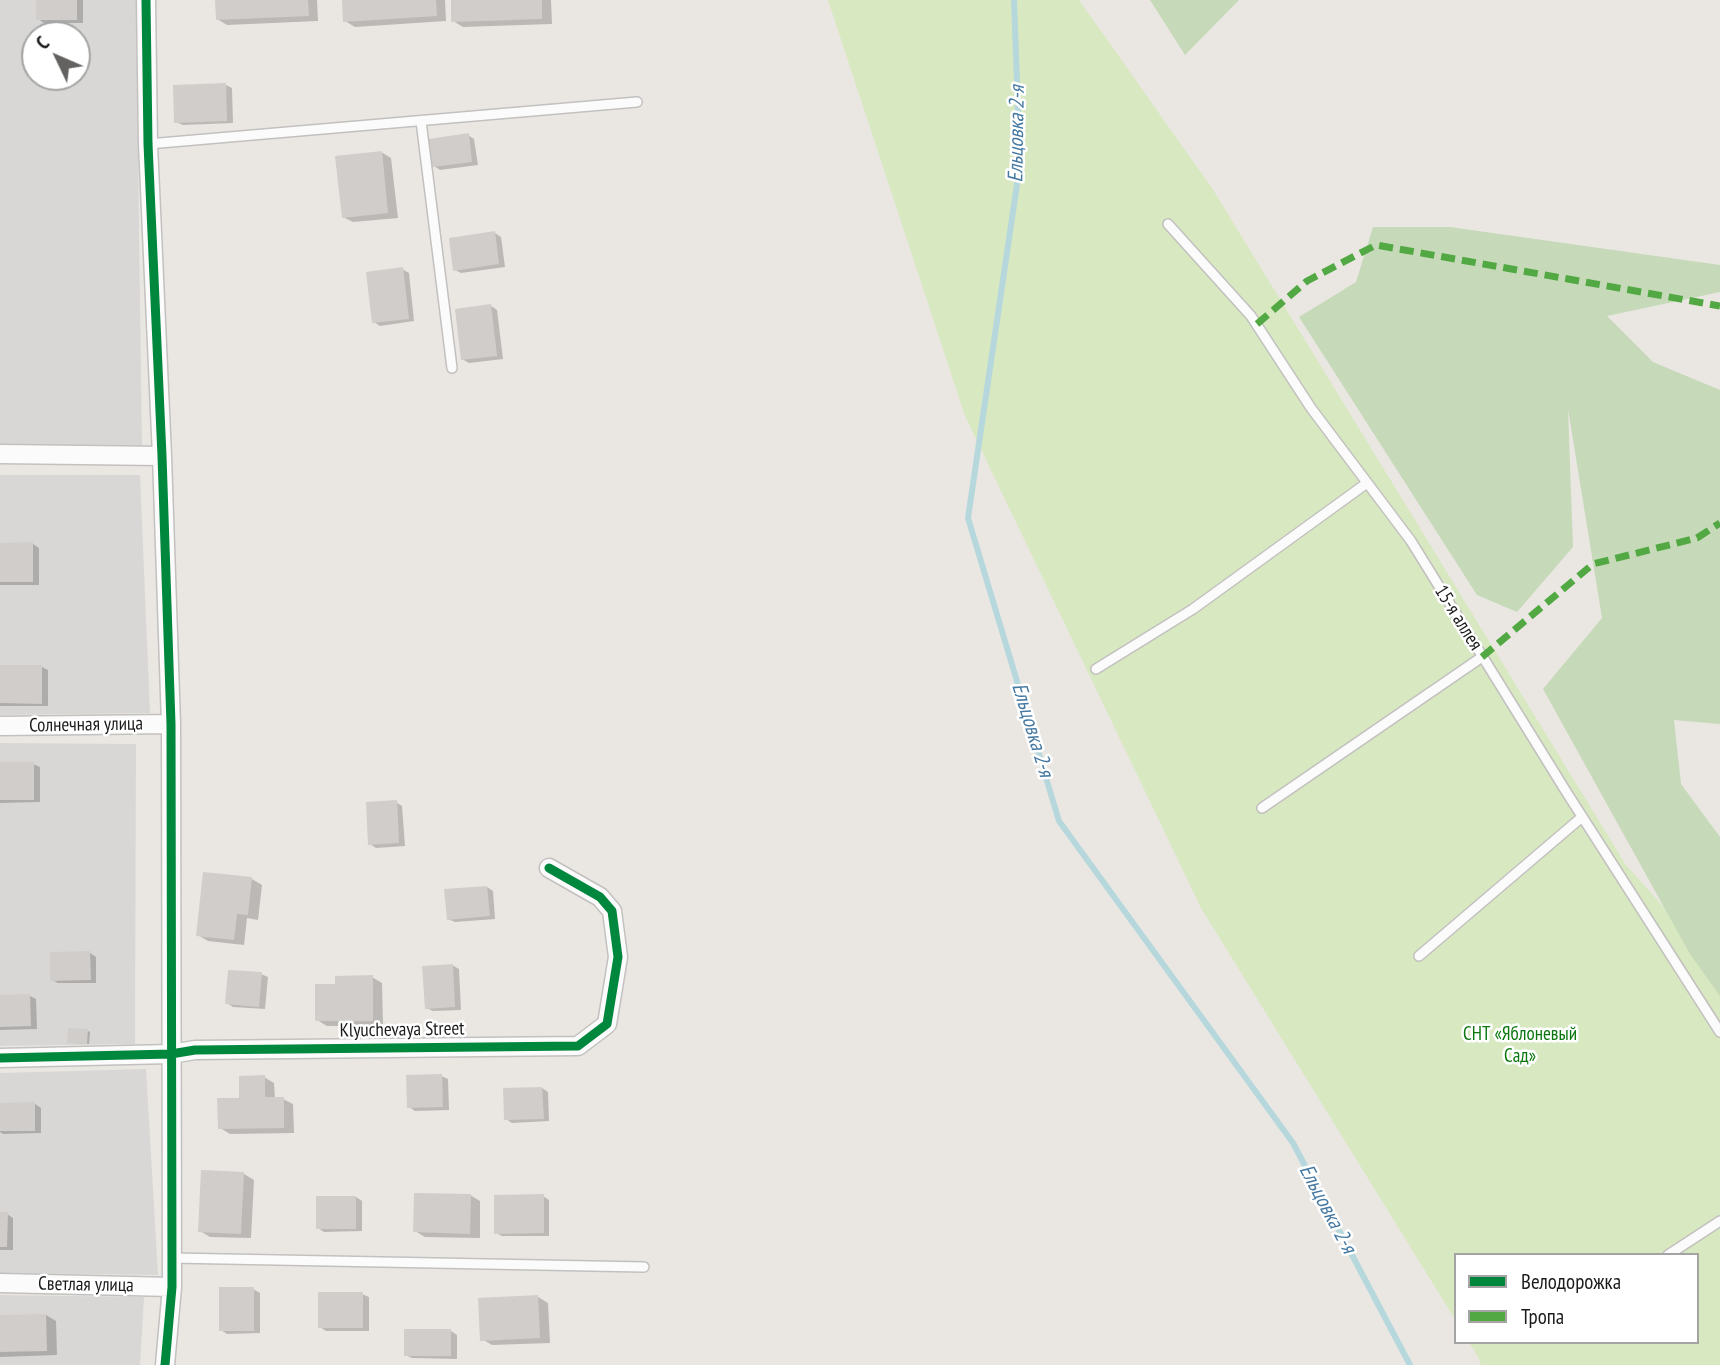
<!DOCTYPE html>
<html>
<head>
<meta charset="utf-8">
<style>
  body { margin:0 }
  #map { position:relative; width:1720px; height:1365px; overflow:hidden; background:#eae7e3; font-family:"PT Sans Narrow",sans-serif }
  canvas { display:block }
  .legend { position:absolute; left:1454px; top:1253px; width:245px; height:91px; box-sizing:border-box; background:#fff; border:2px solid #a4a4a4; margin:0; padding:9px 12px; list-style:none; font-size:21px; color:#1b1b1b }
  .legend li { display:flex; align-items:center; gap:14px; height:35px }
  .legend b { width:35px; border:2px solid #a4a4a4 }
  .north { position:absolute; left:21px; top:21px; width:70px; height:70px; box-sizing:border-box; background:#fff; border:2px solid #a4a4a4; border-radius:50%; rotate:314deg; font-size:19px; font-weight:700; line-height:28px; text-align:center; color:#1b1b1b }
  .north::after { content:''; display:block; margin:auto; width:24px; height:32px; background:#636261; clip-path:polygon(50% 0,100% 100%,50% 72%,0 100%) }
</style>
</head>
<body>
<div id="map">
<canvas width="1720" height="1365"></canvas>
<ul class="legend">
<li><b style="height:9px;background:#00873e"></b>Велодорожка</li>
<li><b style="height:9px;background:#52a943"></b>Тропа</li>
</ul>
<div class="north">С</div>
</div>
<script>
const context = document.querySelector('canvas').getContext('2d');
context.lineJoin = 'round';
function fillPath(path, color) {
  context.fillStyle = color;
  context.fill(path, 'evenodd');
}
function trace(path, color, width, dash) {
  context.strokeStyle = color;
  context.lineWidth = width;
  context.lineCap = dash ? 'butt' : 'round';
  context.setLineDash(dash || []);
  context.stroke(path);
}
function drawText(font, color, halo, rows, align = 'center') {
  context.font = font + ' "PT Sans Narrow",sans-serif';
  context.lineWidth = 5;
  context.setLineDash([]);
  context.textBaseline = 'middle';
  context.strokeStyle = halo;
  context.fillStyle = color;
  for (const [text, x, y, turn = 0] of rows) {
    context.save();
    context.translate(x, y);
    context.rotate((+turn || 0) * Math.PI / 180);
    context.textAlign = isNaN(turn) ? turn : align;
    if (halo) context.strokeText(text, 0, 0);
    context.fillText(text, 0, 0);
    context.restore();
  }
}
fillPath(new Path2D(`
  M0,0H136L142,449L0,447ZM35,35H77V77H35Z
  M0,475H140L150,713L0,715Z
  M0,743L136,744L135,1044L0,1046Z
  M146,1069L158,1275L0,1273V1073Z
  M0,1295L144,1297L140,1365H0Z`), '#d9d7d5');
fillPath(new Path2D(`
  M828,0H1079L1212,188L1626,865L1720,970V1365H1481L1478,1357L1469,1342H1697V1255H1456V1321L1201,908L965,416Z`), '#d8e8c1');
fillPath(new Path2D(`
  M1150,0H1239L1185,55Z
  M1373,227H1450L1720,265V292L1607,316L1653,362L1720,390V724L1674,720L1681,784L1720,837V996L1690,954L1543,689L1602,618L1568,409L1573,547L1517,612L1477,595L1299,317L1356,282Z`), '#c6d9b8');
fillPath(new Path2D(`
  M38,0H83V23H44L38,19Z
  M217,0H317L318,21L227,25L217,19Z
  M344,0H445L446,21L355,27L345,21Z
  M452,0H551L552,24L463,27L453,21Z
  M226,85L232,88L233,123L183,125L176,122Z
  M468,135L474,139L478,165L440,170L434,166Z
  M381,152L391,158L398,218L353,222L343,217Z
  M495,233L501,237L505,267L461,273L455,270Z
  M402,269L409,273L414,321L380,326L374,322Z
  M491,306L497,310L503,359L469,363L462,359Z
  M0,544H33L39,548V585H0Z
  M0,667H42L48,670V706H0Z
  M0,764H33L40,767V802L0,803Z
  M396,802L402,806L405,846L376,848L370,844Z
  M252,879L262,885L258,920L247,918L244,945L208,941L198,935Z
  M487,887L493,891L495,919L455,922L448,919Z
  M90,953L96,957V983H58L52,980Z
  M452,965L459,969L461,1010L433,1011L426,1008Z
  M261,974L268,977L265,1009L233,1007L227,1003Z
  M372,977L382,983L383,1026H327L317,1020Z
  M0,996H30L36,999L37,1029L0,1030Z
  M88,1031L90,1032L89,1044L72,1043Z
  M441,1076L448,1079L449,1110L415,1111L409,1107Z
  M264,1077L274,1083L275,1099H283L293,1104L294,1133L230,1134L220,1128L241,1099Z
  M542,1088L548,1092L549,1121L512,1123L506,1119Z
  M0,1104H35L41,1108V1133L3,1134L0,1132Z
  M244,1174L254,1180L251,1238L210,1237L200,1231Z
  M470,1195L480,1201V1238L425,1237L415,1231Z
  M543,1196L549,1200V1236H502L496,1233Z
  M356,1197L362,1201V1231L324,1232L318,1228Z
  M0,1214H7L13,1218V1250H0Z
  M253,1289L260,1293V1333L227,1334L221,1330Z
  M362,1294L369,1297V1331H326L320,1327Z
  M538,1297L548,1303L550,1343L492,1345L482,1339Z
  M46,1315L56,1321L57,1355L0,1357V1317Z
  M451,1331L457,1335V1359L412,1358L405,1355Z`), '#0003');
trace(new Path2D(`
  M1014,0L1020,164L968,518L1059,821L1293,1143L1410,1365`), '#b6d8dd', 6);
fillPath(new Path2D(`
  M36,0H77V20H36Z
  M215,0H308L309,16L216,20Z
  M342,0H436L437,16L343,22Z
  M451,0H542V19L451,22Z
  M226,83L227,121L174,123L173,85Z
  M469,133L472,162L432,167L428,139Z
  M382,151L388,213L342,218L335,156Z
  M495,231L499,264L453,271L449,238Z
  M403,267L409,319L372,323L366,272Z
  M491,304L497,356L461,360L455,309Z
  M33,542V582H0V543Z
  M0,665H42V704L0,703Z
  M0,762H34V800H0Z
  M397,800L399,843L368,845L366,802Z
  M203,872L252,877L248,915L237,914L234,940L196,936Z
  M487,886L490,916L447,920L444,889Z
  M90,951L91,980L50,981V952Z
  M453,964L455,1007L425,1009L422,966Z
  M228,970L262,972L259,1007L225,1004Z
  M373,975V1021H315V984H335V976Z
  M30,994L31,1026L0,1027V995Z
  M68,1028L88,1029L87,1044L67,1043Z
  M442,1074L443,1107L407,1108L406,1075Z
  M265,1075V1097H284V1128L218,1129L217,1098H239V1076Z
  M542,1087L544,1119L504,1120L503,1088Z
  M35,1102V1131H0V1103Z
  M201,1170L244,1172L241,1234L198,1232Z
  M414,1193L471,1194L470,1234L413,1232Z
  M544,1194V1233L494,1234V1195Z
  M316,1196H356V1229H316Z
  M0,1212H8L7,1247H0Z
  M219,1287H254V1331H219Z
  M318,1292H363V1328H318Z
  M538,1295L540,1338L480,1341L478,1298Z
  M46,1314L47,1351L0,1352V1315Z
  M404,1329H451V1356H404Z`), '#d0cdca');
const service = new Path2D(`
  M421,121L452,368
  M148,144L637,102
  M1168,224L1251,316L1311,408L1411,541L1567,793L1720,1032
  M1096,669L1193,609L1367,483
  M1262,808L1482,657
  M1419,956L1582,817
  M1668,1255L1720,1221
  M172,1258L644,1267`);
const minor = new Path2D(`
  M146,0L148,144L162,456L171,724L172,1287L165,1365
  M0,454L162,456
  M0,726L171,724
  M0,1058L171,1054L195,1050L578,1046L607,1024L618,957L612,911L600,897L549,868
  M0,1283L172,1287`);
trace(service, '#c2c1bf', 12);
trace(minor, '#c2c1bf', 21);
trace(service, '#fcfbfb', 9);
trace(minor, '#fcfbfb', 18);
trace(new Path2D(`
  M1257,324L1307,281L1376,245L1720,306
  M1482,657L1593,564L1697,538L1720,523`), '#52a943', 7, [14, 7]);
trace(new Path2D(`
  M146,0L148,144L162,456L171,724L172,1287L165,1365
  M0,1058L171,1054L195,1050L578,1046L607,1024L618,957L612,911L600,897L549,868`), '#00873e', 9);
drawText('19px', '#1b1b1b', '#fff', [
  ["15-я аллея",1458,618,58],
  ["Солнечная улица",86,725,-1],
  ["Klyuchevaya Street",402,1030,-1],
  ["Светлая улица",86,1285,1]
]);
drawText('19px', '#0a770e', '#fff', [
  ["СНТ «Яблоневый",1520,1035],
  ["Сад»",1520,1057]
]);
drawText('italic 21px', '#4579a2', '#fff', [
  ["Ельцовка 2-я",1017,134,-89],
  ["Ельцовка 2-я",1032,730,73],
  ["Ельцовка 2-я",1327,1209,62]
]);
</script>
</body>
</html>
